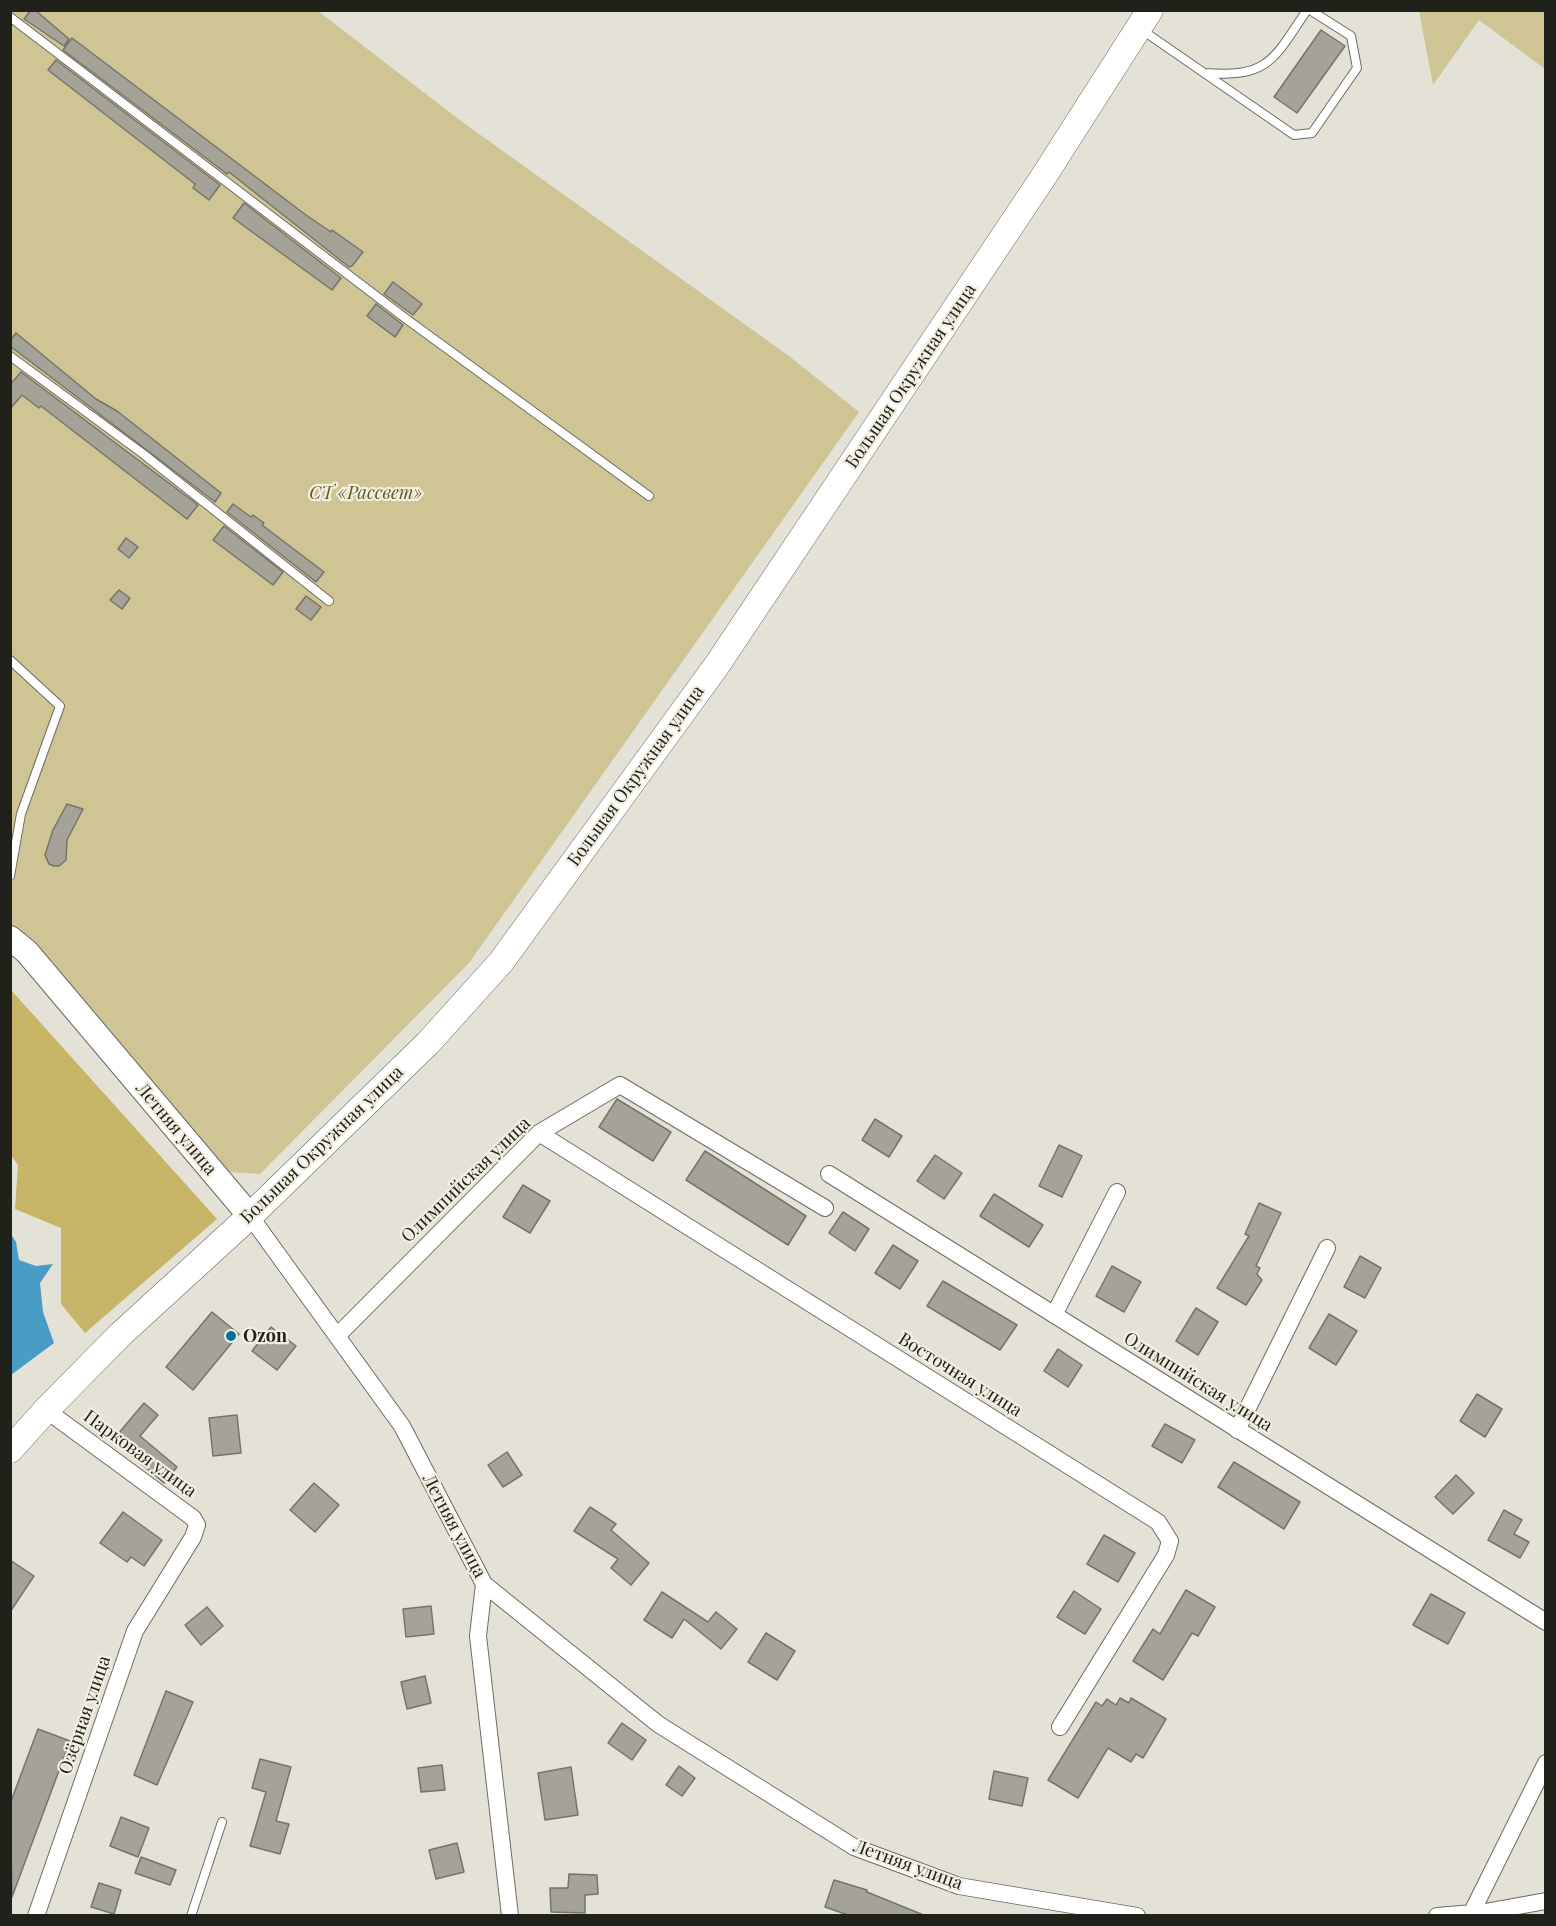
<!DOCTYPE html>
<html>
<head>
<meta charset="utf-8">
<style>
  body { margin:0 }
  #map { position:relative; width:1556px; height:1926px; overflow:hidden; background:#e4e2d6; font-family:"Playfair Display",serif }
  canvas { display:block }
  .frame { position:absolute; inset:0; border:12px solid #21211c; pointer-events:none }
</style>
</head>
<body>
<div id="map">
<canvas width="1556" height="1926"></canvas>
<div class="frame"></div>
</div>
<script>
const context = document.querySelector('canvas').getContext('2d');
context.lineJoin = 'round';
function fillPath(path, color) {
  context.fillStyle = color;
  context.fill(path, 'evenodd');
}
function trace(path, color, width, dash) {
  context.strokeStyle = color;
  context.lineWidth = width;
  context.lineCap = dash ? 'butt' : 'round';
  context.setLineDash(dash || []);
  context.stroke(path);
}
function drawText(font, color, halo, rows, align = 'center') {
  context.font = font + ' "Playfair Display",serif';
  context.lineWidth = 4.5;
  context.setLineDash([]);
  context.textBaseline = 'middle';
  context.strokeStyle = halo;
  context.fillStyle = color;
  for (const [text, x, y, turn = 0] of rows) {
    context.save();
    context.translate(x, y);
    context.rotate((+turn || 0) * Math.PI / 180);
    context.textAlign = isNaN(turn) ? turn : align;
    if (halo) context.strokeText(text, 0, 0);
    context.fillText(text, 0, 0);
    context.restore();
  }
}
fillPath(new Path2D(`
  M10,11H318L461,121L789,356L859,412L469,963L260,1174L211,1171L11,940Z
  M1419,11H1545V69L1479,20L1433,85Z`), '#cec494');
fillPath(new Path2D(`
  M11,990L217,1219L85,1333L61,1304V1228L15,1209L18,1165L10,1154Z`), '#c6b566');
fillPath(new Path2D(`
  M11,1234L16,1242L19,1260L36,1266L53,1264L40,1283L43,1312L54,1343L11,1375Z`), '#489cc6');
const building = new Path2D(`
  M31,10H35L69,39L64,46L24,19Z
  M1321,30L1345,46L1297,113L1274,97Z
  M72,38L306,215L331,232L332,230L363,252L352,266L349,267L229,172L227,174L63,50Z
  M56,60L220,185L209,200L193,188L195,184L48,70Z
  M244,203L341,278L332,290L233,218Z
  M393,282L422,304L413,315L384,294Z
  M376,304L403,325L395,337L367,316Z
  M16,333L96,399L117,411L221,493L215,502L10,346V341Z
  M21,372L198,505L187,519L41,406L39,408L22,395L10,409V385Z
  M233,504L251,517L253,515L264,523L262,525L324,572L316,582L227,512Z
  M224,526L283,572L273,585L213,540Z
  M126,538L138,547L129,558L118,549Z
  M119,590L130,598L122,609L110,600Z
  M306,596L321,607L311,620L296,609Z
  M67,804L83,809L67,840L66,860L59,866H54L49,864L45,855L53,830Z
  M617,1099L671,1132L653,1161L599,1127Z
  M875,1119L902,1136L889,1157L862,1140Z
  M1059,1145L1082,1156L1062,1197L1039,1186Z
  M705,1151L806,1216L788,1245L686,1180Z
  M935,1155L962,1173L944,1199L917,1181Z
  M523,1185L550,1201L530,1233L503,1217Z
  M994,1194L1043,1225L1029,1247L980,1216Z
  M1259,1203L1281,1213L1256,1266L1260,1268L1257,1274L1262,1280L1246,1305L1217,1288L1249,1236L1245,1234Z
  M843,1212L869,1229L855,1251L829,1233Z
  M893,1245L918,1261L900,1289L875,1273Z
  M1360,1256L1381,1268L1365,1298L1344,1287Z
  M1112,1266L1141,1282L1124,1312L1096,1296Z
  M943,1281L1017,1325L1000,1350L927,1306Z
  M1196,1308L1218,1322L1198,1355L1176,1341Z
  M212,1312L239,1334L193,1390L166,1367Z
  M1329,1314L1357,1331L1336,1365L1309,1348Z
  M271,1327L296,1346L277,1370L252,1351Z
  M1058,1349L1082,1365L1068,1387L1044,1371Z
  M1477,1394L1502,1409L1485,1437L1460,1421Z
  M144,1403L158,1415L140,1436L177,1467L164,1483L113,1440Z
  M237,1415L241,1453L213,1456L209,1418Z
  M1165,1424L1195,1440L1182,1463L1152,1446Z
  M507,1452L522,1475L503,1487L488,1465Z
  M1234,1462L1300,1502L1284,1529L1218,1487Z
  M1456,1475L1474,1493L1453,1514L1435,1497Z
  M314,1483L339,1505L315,1532L290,1510Z
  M590,1507L616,1524L611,1530L649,1563L631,1585L611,1568L618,1559L574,1531Z
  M1504,1510L1522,1520L1514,1534L1529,1542L1520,1558L1488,1540Z
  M123,1512L162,1540L144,1566L131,1557L127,1562L100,1543Z
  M1104,1535L1135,1553L1118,1582L1087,1564Z
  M10,1560L34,1576L10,1612Z
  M1186,1590L1215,1607L1198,1636L1192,1633L1163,1680L1133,1661L1153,1629L1160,1634Z
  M1074,1591L1101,1609L1085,1634L1057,1617Z
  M662,1592L708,1622L716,1612L737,1629L721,1649L684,1619L672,1638L644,1620Z
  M1431,1594L1465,1613L1448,1644L1413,1625Z
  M431,1606L434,1634L406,1637L403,1609Z
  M207,1607L223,1626L201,1645L185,1625Z
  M766,1633L795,1651L777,1680L748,1662Z
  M425,1676L431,1703L407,1709L401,1682Z
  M166,1691L193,1702L157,1785L134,1775Z
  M1120,1698L1129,1703L1131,1698L1166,1719L1143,1758L1136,1754L1131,1762L1108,1748L1078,1798L1048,1780L1096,1702L1102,1706L1107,1699L1116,1705Z
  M622,1723L646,1740L632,1760L608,1743Z
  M38,1729L70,1741L12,1897L10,1804Z
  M260,1759L291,1767L276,1821L289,1824L280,1854L250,1846L266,1792L252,1788Z
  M442,1765L445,1790L421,1792L418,1768Z
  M679,1766L695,1778L682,1796L666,1785Z
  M571,1767L578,1815L545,1820L538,1773Z
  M994,1771L1028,1778L1022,1806L989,1799Z
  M121,1817L149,1828L138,1857L110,1846Z
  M457,1843L464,1872L436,1879L429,1850Z
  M141,1857L176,1870L170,1885L135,1873Z
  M569,1874L597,1875L598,1894L585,1895V1913L551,1912L550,1888H568Z
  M834,1880L867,1890V1892L926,1916H851L825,1907Z
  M99,1883L121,1890L114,1914L91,1907Z`);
fillPath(building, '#a5a397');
trace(building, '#76746a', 1.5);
const lane = new Path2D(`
  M10,17L405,318L649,496
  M1142,30L1294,135L1312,133L1357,68L1351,36L1310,10
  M1205,73C1269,78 1274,59 1307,10
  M10,356L142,453L329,601
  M10,660L60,706L21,814L10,876
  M191,1916L222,1822`);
const street = new Path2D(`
  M539,1133L1158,1522L1170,1541L1166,1555L1060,1727
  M829,1174L1546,1622
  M250,1216L402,1426L484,1584L658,1724L854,1847L959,1886L1137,1916
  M1054,1315L1117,1192
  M337,1336L539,1133L620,1085L825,1208
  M1237,1430L1327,1248
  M484,1584L478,1636L510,1916
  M36,1916L135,1631L193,1537L197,1525L193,1518L46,1410
  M1437,1916L1485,1912L1546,1901
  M1470,1916L1546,1763`);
const secondary = new Path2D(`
  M10,938L27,952L250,1216`);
const primary = new Path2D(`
  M10,1450L46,1410L121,1334L250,1216L428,1043L501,962L717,665L1042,179L1150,10`);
trace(lane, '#6d6b61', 10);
trace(street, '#6d6b61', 18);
trace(secondary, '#6d6b61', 26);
trace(primary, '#6d6b61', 27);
trace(lane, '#fff', 8);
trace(street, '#fff', 16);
trace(secondary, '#fff', 24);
trace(primary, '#fff', 26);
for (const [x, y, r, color] of [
  [231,1336,6,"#00739d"]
]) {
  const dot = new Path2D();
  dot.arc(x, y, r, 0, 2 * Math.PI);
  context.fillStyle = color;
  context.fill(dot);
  trace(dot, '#f2efe3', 2);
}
drawText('18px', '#21211c', '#f2efe3', [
  ["Большая Окружная улица",911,376,-56],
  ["Большая Окружная улица",636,776,-54],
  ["Летняя улица",176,1129,50],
  ["Большая Окружная улица",322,1145,-44],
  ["Олимпийская улица",466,1180,-44],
  ["Восточная улица",960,1375,32],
  ["Олимпийская улица",1198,1382,32],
  ["Парковая улица",140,1454,36],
  ["Летняя улица",454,1526,62],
  ["Озёрная улица",85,1715,-71],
  ["Летняя улица",908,1865,20]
]);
drawText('italic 18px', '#63571c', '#f2efe3', [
  ["СТ «Рассвет»",366,493]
]);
drawText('bold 18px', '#21211c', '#f2efe3', [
  ["Ozon",243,1336]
], 'left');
</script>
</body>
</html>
